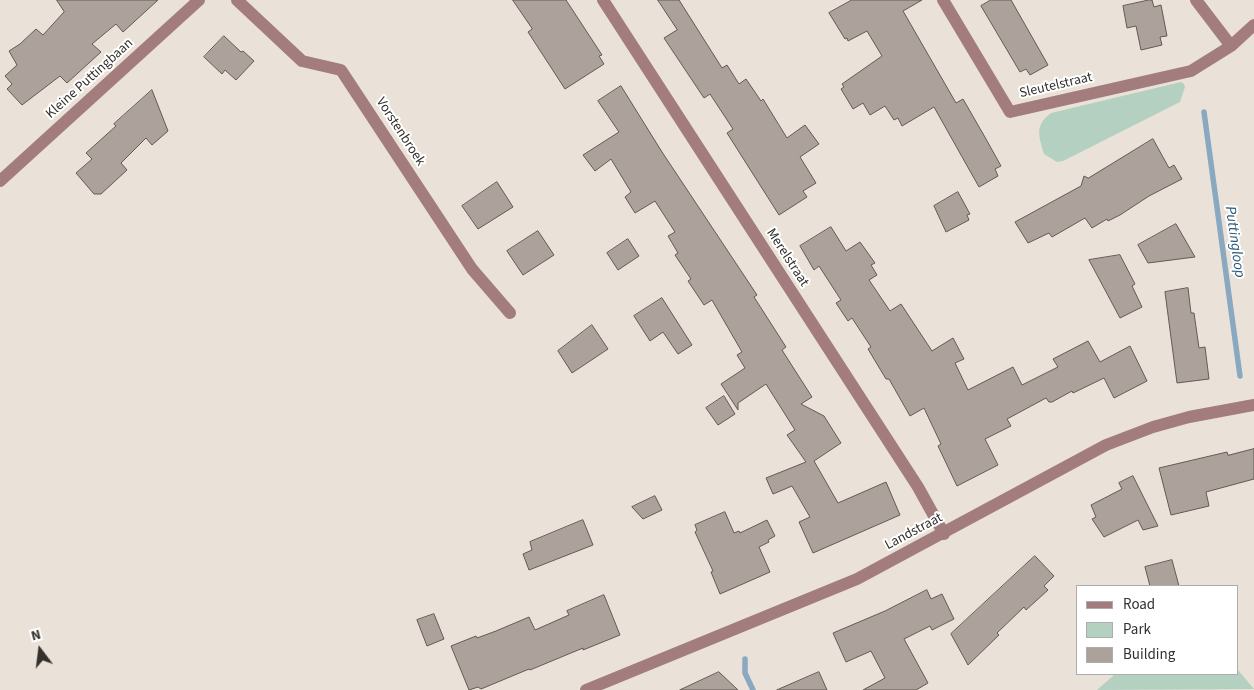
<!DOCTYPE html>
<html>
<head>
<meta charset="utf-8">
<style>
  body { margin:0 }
  #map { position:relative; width:1254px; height:690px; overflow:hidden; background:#eae2d8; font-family:"Source Sans 3",sans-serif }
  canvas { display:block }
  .legend { position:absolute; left:1076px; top:585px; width:162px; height:90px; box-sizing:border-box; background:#fff; border:1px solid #adacab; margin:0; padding:6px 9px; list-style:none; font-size:15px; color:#33302d }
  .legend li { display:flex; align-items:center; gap:10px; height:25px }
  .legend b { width:25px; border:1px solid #adacab }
  .north { position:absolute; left:15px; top:625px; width:50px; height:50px; -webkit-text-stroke:4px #fff; paint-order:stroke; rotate:345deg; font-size:14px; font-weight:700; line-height:20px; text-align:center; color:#33302d }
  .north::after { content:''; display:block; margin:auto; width:18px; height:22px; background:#33302d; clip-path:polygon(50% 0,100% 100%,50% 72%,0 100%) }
</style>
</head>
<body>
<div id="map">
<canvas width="1254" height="690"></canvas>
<ul class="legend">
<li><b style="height:6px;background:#a37c7e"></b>Road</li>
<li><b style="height:14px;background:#b3d0c1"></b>Park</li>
<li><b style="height:14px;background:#aca29b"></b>Building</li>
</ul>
<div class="north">N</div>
</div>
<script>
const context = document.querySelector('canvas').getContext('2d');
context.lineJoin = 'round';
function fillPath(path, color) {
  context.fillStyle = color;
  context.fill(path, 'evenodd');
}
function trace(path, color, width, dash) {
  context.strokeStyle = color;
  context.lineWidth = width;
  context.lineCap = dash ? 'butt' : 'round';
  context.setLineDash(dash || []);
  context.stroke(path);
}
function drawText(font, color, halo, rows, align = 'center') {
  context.font = font + ' "Source Sans 3",sans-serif';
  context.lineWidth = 4;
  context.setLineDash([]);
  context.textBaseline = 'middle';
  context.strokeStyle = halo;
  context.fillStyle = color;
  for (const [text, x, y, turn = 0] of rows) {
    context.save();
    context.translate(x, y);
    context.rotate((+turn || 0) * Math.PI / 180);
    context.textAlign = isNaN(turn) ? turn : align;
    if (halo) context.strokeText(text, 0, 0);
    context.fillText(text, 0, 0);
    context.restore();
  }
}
fillPath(new Path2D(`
  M1181,82L1184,84L1185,87L1180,102L1063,161L1057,162L1044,154C1039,136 1034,126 1051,113Z
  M1238,670L1254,689L1097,690L1115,674H1238Z`), '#b3d0c1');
trace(new Path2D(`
  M1204,112L1240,376
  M745,659V673L753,690`), '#8ba8c1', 5.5);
const building = new Path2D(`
  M57,0H158L123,32L116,24L92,44L101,52L67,83L60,76L22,105L7,89L12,84L5,76L17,65L9,51L20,44L36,29L43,35L64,12Z
  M513,0H566L602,55L599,56L604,64L565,89L528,32L532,29Z
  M658,0H679L722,68L727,65L739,84L746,79L761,101L763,99L787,138L805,125L819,144L800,157L816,183L803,191L807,197L779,215L727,133L733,129L710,94L704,98L664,38L677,30Z
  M852,0H922L903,11L956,103L963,99L986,139L1001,166L995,169L998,176L979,187L934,107L902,126L898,118L894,120L885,106L870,115L863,103L853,109L841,89L844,87L842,84L882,56L867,31L848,41L847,38L845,39L829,13Z
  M991,0H1011L1048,65L1030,75L1026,69L1020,72L981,6Z
  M1149,0H1152L1154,7L1161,5L1167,36L1160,37L1162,45L1141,50L1136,26L1127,28L1123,6Z
  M224,36L241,52L243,51L254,61L236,80L225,70L222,74L204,57Z
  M621,86L662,152L757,295L754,297L786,347L782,350L812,397L801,404L824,416L841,443L814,461L838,503L886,482L900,515L813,553L799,522L810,517L792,486L773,494L766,478L806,462L787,435L795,430L766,384L738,403V410L721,384L745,368L737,355L742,352L712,300L704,305L688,281L691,279L675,255L678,253L668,236L675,232L655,201L635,213L625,197L631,192L611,159L595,171L583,155L619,132L598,101Z
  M152,90L168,131L152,145L146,138L121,163L127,170L101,194H94L76,173L92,159L86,153L116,126L114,124Z
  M1153,139L1169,168L1174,165L1182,179L1149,196L1120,215L1108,221L1107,219L1092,228L1085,218L1052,237L1049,233L1028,243L1015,222L1081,186L1084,176L1088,178Z
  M497,182L513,207L478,229L462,206Z
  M958,192L970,214L967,215L969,220L946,232L934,206Z
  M1176,224L1195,257L1148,263L1138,245Z
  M831,227L846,251L860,242L875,263L871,265L877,275L869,280L890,311L901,304L932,351L953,338L964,359L955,363L968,390L1013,367L1022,385L1058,367L1053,359L1088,341L1100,362L1130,346L1147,381L1114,398L1104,378L1073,393L1072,391L1052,402H1049L1046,398L1007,419L1011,426L985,439L998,465L957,486L938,446L941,444L924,408L910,416L889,379H886L868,349L871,347L852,318L848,321L836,303L841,300L819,266L814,270L800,246Z
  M538,231L554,255L523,275L507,251Z
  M628,239L639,256L618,270L607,253Z
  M1120,255L1135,284L1132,286L1142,307L1120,318L1089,260Z
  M1188,288L1191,313H1194L1199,348L1205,347L1209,379L1177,383L1165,292Z
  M662,298L692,345L678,354L663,332L650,341L634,316Z
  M592,325L608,349L572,373L558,351Z
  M724,396L735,414L718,425L706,408Z
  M1254,449V479L1206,492L1209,506L1171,515L1159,468L1227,452L1228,455Z
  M1133,476L1158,526L1143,530L1138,520L1104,537L1092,519L1096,517L1091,505L1122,489L1119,483Z
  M655,496L662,510L643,519L632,507Z
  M725,512L734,533L739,531L740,533L767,520L775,536L768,540L769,542L759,547L770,572L720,594L711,572L713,571L695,532L697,530L695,525Z
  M583,520L593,545L529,570L523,554L532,550L530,542Z
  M1035,556L1054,576L1044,586L1048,590L1026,610L1024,607L997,633L999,635L968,665L951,634Z
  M1172,560L1179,586H1150L1145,567Z
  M927,590L931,599L942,594L954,619L932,630L930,626L904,639L928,683L916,690H863L885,678L871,651L846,662L833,633L885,611Z
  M604,595L620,635L583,650V648L530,670L529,669L481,689L478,687L469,690L451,646L476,636L477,638L496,631L529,617L535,630L569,615L567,611Z
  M434,614L444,639L427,646L417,620Z
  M719,672L738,690H680Z
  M819,672L827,690H777Z`);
fillPath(building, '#aca29b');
trace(building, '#625a53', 1);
trace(new Path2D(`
  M237,0L302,61L341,70L472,269L510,313
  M603,0L918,487L944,534
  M943,0L1010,112L1191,71L1231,46
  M1196,0L1231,46L1254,25
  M0,181L199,0
  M586,690L857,579L1106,445L1153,427L1189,417L1254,405`), '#a37c7e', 12);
drawText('14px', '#33302d', '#fff', [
  ["Kleine Puttingbaan",90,79,-42],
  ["Sleutelstraat",1056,86,-13],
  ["Vorstenbroek",400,132,57],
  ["Merelstraat",787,258,57],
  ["Landstraat",914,532,-28]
]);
drawText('italic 15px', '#29587c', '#fff', [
  ["Puttingloop",1234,242,82]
]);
</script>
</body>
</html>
